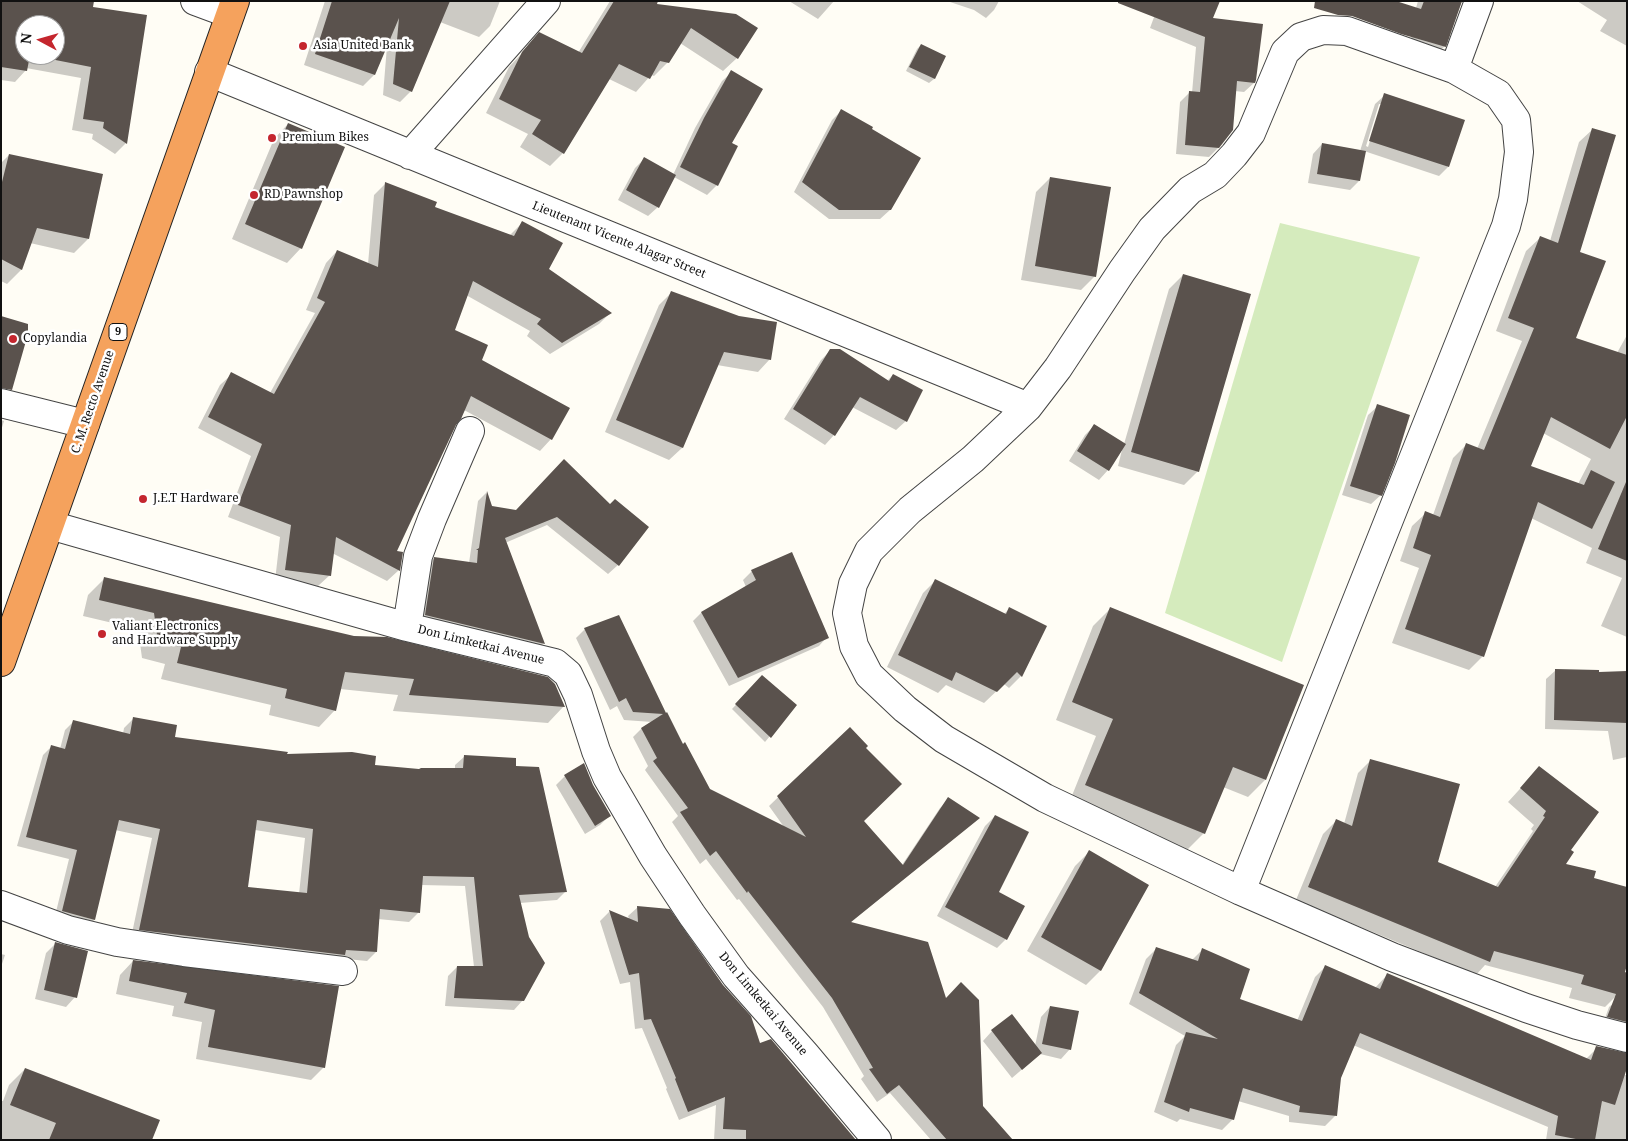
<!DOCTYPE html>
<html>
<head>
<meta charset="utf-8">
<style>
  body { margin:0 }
  #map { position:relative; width:1628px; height:1141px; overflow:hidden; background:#fffdf5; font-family:"Noto Serif",serif }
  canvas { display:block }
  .frame { position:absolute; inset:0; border:2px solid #111; pointer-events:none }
  .north { position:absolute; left:15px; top:15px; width:50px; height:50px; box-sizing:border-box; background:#fff; border:1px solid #a0a0a0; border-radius:50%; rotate:276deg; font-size:14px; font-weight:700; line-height:20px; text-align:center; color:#111 }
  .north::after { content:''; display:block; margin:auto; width:18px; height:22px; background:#c4262e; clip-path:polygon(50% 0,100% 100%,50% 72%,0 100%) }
</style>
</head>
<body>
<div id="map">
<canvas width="1628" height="1141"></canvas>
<div class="frame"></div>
<div class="north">N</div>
</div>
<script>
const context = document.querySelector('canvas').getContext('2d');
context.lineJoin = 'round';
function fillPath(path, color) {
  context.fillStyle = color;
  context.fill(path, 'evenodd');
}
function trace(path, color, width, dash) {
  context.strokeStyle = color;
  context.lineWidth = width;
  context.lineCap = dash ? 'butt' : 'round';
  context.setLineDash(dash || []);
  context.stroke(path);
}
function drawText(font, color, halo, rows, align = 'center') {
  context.font = font + ' "Noto Serif",serif';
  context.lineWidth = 5;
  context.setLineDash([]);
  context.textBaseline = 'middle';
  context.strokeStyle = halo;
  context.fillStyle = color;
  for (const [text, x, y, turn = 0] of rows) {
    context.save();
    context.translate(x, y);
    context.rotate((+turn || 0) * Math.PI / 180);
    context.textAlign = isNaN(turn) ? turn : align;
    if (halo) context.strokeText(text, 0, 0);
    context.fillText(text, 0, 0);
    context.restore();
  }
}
fillPath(new Path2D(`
  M1280,223L1420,257L1282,662L1165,613Z`), '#d5ebbd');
fillPath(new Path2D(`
  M1,1L92,8L126,143L115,154L92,139L93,134L72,130L81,78L26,68V70L15,82L1,80ZM25,25H55V55H25Z
  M325,1H500L490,26L479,37L440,22L411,91L400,102L383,95L387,46L374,75L363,86L304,65Z
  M610,1H657L655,5L735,15L737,58L723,71L680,43L668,62L654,76L651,75L636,92L609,79L563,153L550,166L520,147L528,134L486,113L509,67L540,34L578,53Z
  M789,1H834L818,19Z
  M947,1H999L994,10L986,18L974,10Z
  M1160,1L1212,19L1254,83L1244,92L1235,91L1219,147L1209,157L1176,154L1180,102L1189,93H1192L1196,47L1150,28Z
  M1418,1H1462L1445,46L1435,55L1409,48L1412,34L1409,33Z
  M1577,1H1627V46L1600,31L1607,20Z
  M921,45L944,57L934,79L929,83L906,71L917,49Z
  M732,72L730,144L717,185L707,195L674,177L658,207L648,216L618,200L635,168L644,159L673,175L695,128L722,81Z
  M1385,95L1448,167L1439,176L1364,151L1359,181L1350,190L1308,183L1313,154L1322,144L1360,151L1375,104ZM1379,104H1382L1368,147L1366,146Z
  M841,111L870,130L890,210L880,219H829L794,192L832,120Z
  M288,124L301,248L287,263L232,239L274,139Z
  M1593,129L1578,252L1575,339L1617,353L1627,335V637L1601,626L1622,578L1586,563L1592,548L1531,518L1483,656L1469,670L1392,643L1419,568L1400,561L1412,526L1426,513L1433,515L1453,458L1466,445L1477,449L1522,341L1496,331L1526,251L1540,238L1550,241L1579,142ZM1543,433L1591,459L1578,484L1529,467Z
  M9,155L88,239L74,253L30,243L21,270L7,284L1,281V163Z
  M1050,178L1095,276L1081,290L1021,280L1036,192Z
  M385,184L434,208L510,235L523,222L548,269L610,313L599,324L550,354L527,336L530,331L466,295L453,330L551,439L540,451L464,410L455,424L395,552L399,570L387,581L332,553L330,575L318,586L275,581L280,537L228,517L251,456L198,428L220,385L232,374L270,393L315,313L306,310L326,263L337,251L368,264L374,195Z
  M1183,275L1198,471L1184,485L1118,466L1122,450L1108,470L1099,480L1069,461L1085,435L1095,425L1124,444L1169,289Z
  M672,292L739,317L770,359L758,372L717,365L682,448L669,460L605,432L659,305Z
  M831,350L887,381L893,375L906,421L896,430L852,407L834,435L825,445L784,419L821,360Z
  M1378,406L1381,495L1371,504L1342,495L1368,415Z
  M1,420L4,421L1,431Z
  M486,493L492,507L516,511L610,506L618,565L608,574L547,525L505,543L543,644L534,653L416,624L425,567L435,558L469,563L478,501Z
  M752,571L827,637L819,646L729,686L693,621L701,613L746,587L743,580Z
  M105,578L564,706L548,723L393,711L398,695L340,689L335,710L319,727L269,715L271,705L161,679L165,664L142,658L138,629L83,616L88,595Z
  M935,581L1004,614L1009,609L1021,676L1009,688L1004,684L984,703L946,685L938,693L887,667L923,593Z
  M1110,609L1265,780L1248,797L1223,787L1204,833L1187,850L1069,803L1096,736L1056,720L1093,626Z
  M585,629L665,715L710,790L784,827L769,806L850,728L864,748L862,822L902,865L940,808L949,799L978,818L850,923L982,1106L1011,1140H931L890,1093L877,1102L861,1079L864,1076L823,1007L739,899L737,900L706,859L700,864L672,822L678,816L645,770L648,766L633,737L642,728L652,722L624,720L617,706L610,710L576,638Z
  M1556,670L1597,674L1627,688V757L1613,760L1608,731L1545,729L1546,679Z
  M762,677L795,706L765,742L732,709Z
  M133,719L174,738L286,755L419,771L455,770V765L465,756L514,767L566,891L557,900L520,903L523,1000L514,1010L445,1006L448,976L457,967H474L465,886L421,885L418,913L409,922L378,919L376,952L367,961L131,938L152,838L115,830L94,920L85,929L54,920L69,859L17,846L43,755L52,746L60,749L65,730L74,721L123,734L124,728ZM255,830L305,838L299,894L247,888Z
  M1371,760L1437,863L1495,887L1533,831L1531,829L1534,825L1508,802L1539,768L1569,850L1564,865L1593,879L1618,994L1605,1007L1569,998L1572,988L1485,965L1476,975L1296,900L1323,834L1336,821L1344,824L1358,773Z
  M565,776L592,785L610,815L600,825L585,834L556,785Z
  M995,816L998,892L1006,939L997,948L937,916L985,826Z
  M1089,852L1148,885L1100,971L1086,985L1027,951L1075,866Z
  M638,907L760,1140H714L716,1105L679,1120L666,1089L667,1088L642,1028L635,1029L630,982L620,984L600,921L609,912L629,919L628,916Z
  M56,943L75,997L66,1007L35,999L46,953Z
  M1157,948L1192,960L1203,949L1239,1000L1297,1021L1315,977L1325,967L1375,988L1387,975L1586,1059L1597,1048L1623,1075H1627V1140H1546L1548,1127L1353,1045L1340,1077L1335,1116L1325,1126L1289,1122V1116L1238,1101L1233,1119L1222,1130L1180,1119L1177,1122L1154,1112L1176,1045L1185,1036L1129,1004L1146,959Z
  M1,954L5,955L1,967Z
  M133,961L324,1067L311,1080L196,1059L202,1022L172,1016L174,1006L116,994L120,975Z
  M1614,1003L1627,1008V1027L1604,1021L1609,1007Z
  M1050,1007L1070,1049L1061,1059L1040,1054L1012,1078L983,1041L992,1031L1035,1046L1041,1017Z
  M25,1069L151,1140H1V1101H3L9,1085Z`), '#0003');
fillPath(new Path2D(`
  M1,1H94L93,7L147,15L127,144L103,128L104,122L83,119L91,67L30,55L27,71L1,67ZM25,25H55V55H25Z
  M332,1H450L412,92L393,84L399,18L375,75L315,54Z
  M614,1H658L657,4L736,14L758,28L738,59L691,28L669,63L660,61L650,79L619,64L564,154L532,134L541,120L499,99L522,52L539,32L582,53Z
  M1118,1H1220L1213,18L1263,24L1256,80L1255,83L1237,81L1233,130L1219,148L1185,145L1189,91L1200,92L1205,37L1118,3Z
  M1315,1H1396L1421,9L1424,1H1462L1446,47L1401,34L1352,16L1338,15L1314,8Z
  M921,44L946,56L935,79L909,67Z
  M731,70L763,89L732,143L738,146L718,186L680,167L704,118Z
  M1384,93L1465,120L1449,167L1369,141Z
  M841,109L873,127L872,129L921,158L891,210H839L802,182Z
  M288,123L345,147L302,249L245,224Z
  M1592,128L1616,135L1580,252L1606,261L1576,338L1627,355V416L1610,449L1551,417L1531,466L1584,485L1591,470L1615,482L1592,529L1538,502L1484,657L1405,629L1431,555L1413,548L1425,511L1440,517L1466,443L1484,450L1534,328L1508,318L1540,236L1558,243Z
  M1322,143L1366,151L1360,181L1317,174Z
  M9,154L103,174L89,239L37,228L22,270L1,259V186Z
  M644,157L676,175L659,208L626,190Z
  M1050,177L1111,187L1096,277L1035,266Z
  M385,182L437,202L435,207L514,236L522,221L563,243L549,269L612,313L562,343L537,324L541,319L473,281L455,330L488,345L482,360L570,408L552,440L471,396L461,419L456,425L397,551L403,552L400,571L336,537L331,576L285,570L291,525L238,505L262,444L208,417L231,372L274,394L325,302L317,298L337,250L378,267Z
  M1183,274L1251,294L1199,472L1131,452Z
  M671,291L739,316L777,322L771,360L724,352L683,448L616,420Z
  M1,316L28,324V334L12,390L1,388Z
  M830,349H840L889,381L893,374L923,390L907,422L860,397L835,436L793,409Z
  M1377,404L1410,415L1395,463L1382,496L1350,486Z
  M1094,424L1126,444L1109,471L1077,451Z
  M564,459L610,504L615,499L649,527L619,566L557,517L505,538L545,644L425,615L434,557L477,563L478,550H476L479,548L487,491L492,506L516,510Z
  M1626,482H1627V561L1598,549Z
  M792,552L829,638L738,678L701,612L756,580L751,570Z
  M104,577L354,636L387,637L548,677L555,684L565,707L409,695L414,679L345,672L336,711L285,698L287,689L177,663L181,647L158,642L154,613L99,600Z
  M935,579L1006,614L1009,607L1047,626L1022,677L1017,672L997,692L956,672L952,681L898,655Z
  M1110,607L1304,685L1266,780L1233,767L1205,834L1085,785L1113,719L1072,702Z
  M619,615L666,713L667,712L683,744L685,742L710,789L806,837L777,796L850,727L868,746L866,748L902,784L864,821L903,865L948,797L980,818L851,922L928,942L946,998L961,982L979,1000L983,1106L1013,1140H947L899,1085L887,1094L869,1069L873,1068L832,998L748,891L747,893L716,851L710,856L680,812L688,808L653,761L657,758L641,728L663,714L633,712L626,698L619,702L584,628Z
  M1555,669L1599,670V672L1627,671V723L1554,720Z
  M762,675L797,705L771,738L735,704Z
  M133,717L177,725L175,737L288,752L287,754L352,752L376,756L375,765L419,769L421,768H463L464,755L516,758V766L539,767L567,892L519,895L529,937L545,963L524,1001L454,998L457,966H483L474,877L423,876L420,913L380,909L377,952L346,950L345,955L139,930L160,829L119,820L95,920L62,911L77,850L26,837L51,745L65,749L73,720L130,734ZM257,820L313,829L307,893L248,887Z
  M1370,759L1460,784L1438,862L1498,887L1545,817L1543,816L1546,811L1520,788L1539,766L1599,812L1571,850L1574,852L1566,864L1596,871L1594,878L1627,887V965L1625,972L1627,973V1022L1607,1017L1616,994L1581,984L1584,975L1494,951L1490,962L1308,887L1336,819L1352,826Z
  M584,763L593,785L611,816L595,826L564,775Z
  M995,815L1029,832L999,892L1025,906L1007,940L945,907Z
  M1089,850L1149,885L1101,971L1041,937Z
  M637,906L670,909L723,985L751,1016L760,1043L771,1039L856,1140H746V1130L723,1129L725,1097L688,1112L675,1079L676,1078L651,1019L644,1020L639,973L629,975L609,910L638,922Z
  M55,942L88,951L77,998L44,990Z
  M1156,947L1198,961L1202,948L1250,969L1240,999L1302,1021L1325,965L1380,989L1387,973L1591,1060L1596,1046L1627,1053V1068L1615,1105L1602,1101L1595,1140H1581L1555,1135L1558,1116L1360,1033L1341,1078L1337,1116L1299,1112L1300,1106L1243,1088L1234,1120L1190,1108L1189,1112L1164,1102L1186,1032L1218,1039L1139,993Z
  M133,960L339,986L325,1068L208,1047L215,1010L184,1003L187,993L129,981Z
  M1050,1006L1079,1011L1071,1050L1042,1044Z
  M1012,1014L1042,1053L1022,1070L991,1030Z
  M25,1068L160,1120L152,1140H49L56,1123L10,1105Z`), '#5a524d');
const minor = new Path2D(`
  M195,1L230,14
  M1454,69L1479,1
  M209,72L1028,407
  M410,155L546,1
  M1,403L85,424
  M50,525L407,627L555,663L568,674L578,695L596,751L607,777L653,856L692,915L736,976L805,1054L877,1140
  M407,627L418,556L432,519L470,431
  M1241,891L1506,226L1513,199L1519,152L1516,120L1498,94L1454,69L1347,31L1323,30L1301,37L1285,52L1251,133L1234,155L1215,175L1190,190L1152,229L1122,271L1058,368L1028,407L973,459L910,510L869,551L853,584L847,613L854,646L869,675L905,709L944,739L1045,798L1241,891L1392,957L1526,1008L1577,1025L1627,1038
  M1,905L68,930L117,942L184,952L343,971`);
const highway = new Path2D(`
  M1,662L235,1`);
trace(minor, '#444', 30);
trace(highway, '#222', 30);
trace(minor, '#fff', 28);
trace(highway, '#f5a25d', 28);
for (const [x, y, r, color] of [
  [303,46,5,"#c4262e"],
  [272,138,5,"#c4262e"],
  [254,195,5,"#c4262e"],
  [13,339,5,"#c4262e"],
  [143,499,5,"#c4262e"],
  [102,634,5,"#c4262e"]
]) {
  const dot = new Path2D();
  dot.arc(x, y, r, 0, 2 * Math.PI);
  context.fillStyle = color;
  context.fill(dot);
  trace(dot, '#fff', 2);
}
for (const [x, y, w] of [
  [118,332,18]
]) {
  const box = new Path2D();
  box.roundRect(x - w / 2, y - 8.5, w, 17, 4);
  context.fillStyle = '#fff';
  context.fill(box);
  trace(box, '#111', 1);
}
drawText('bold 11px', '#111', null, [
  ["9",118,332]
]);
drawText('12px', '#111', '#fff', [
  ["Asia United Bank",313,46],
  ["Premium Bikes",282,138],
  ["RD Pawnshop",264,195],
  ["Copylandia",23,339],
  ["J.E.T Hardware",153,499],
  ["Valiant Electronics",112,627],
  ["and Hardware Supply",112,641]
], 'left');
drawText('12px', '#111', '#fff', [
  ["Lieutenant Vicente Alagar Street",619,240,22],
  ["C. M. Recto Avenue",93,402,-71],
  ["Don Limketkai Avenue",481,645,14],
  ["Don Limketkai Avenue",763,1004,50]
]);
</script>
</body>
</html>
